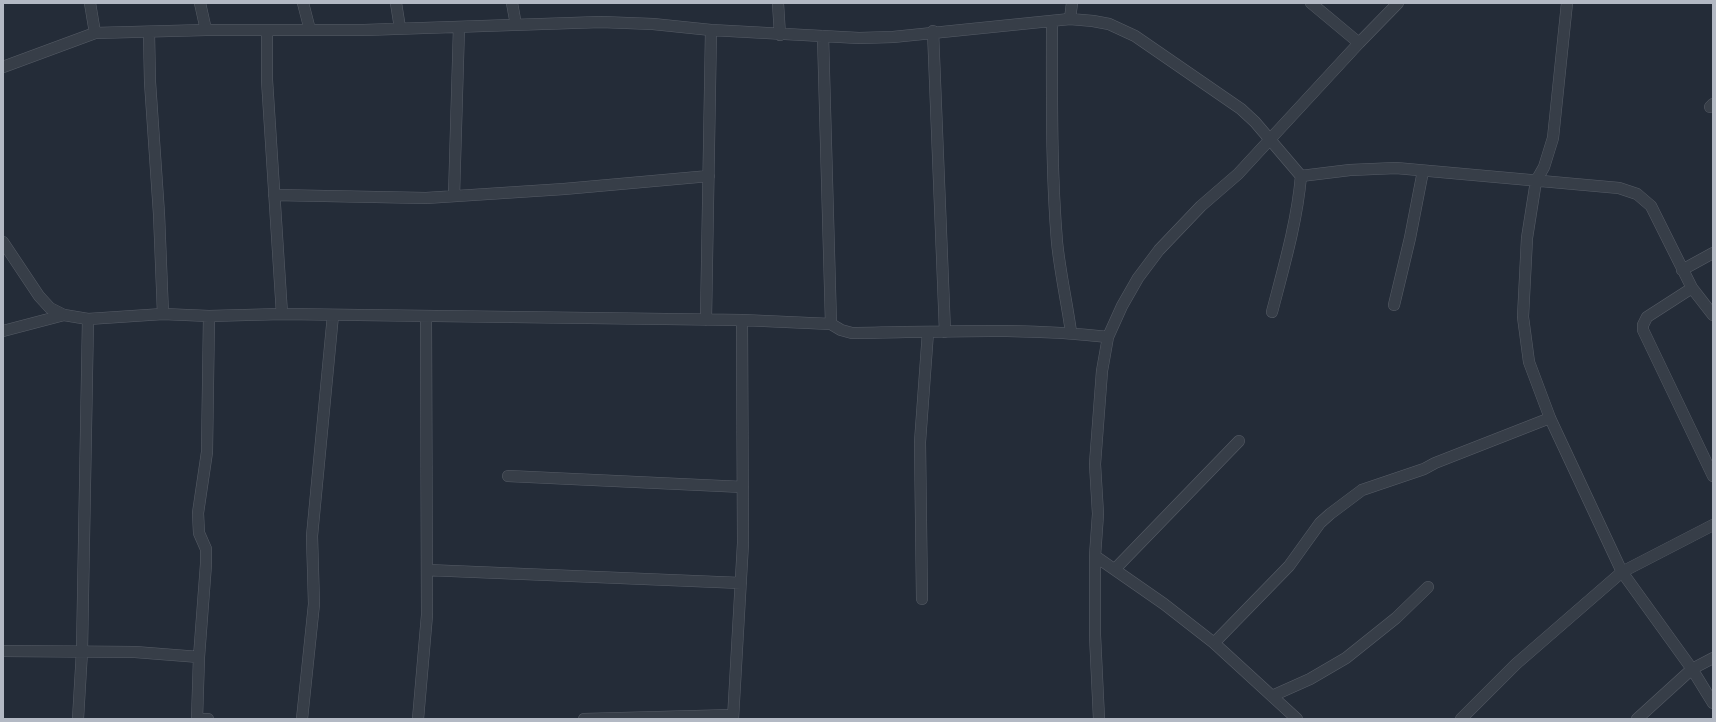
<!DOCTYPE html>
<html>
<head>
<meta charset="utf-8">
<style>
  body { margin:0 }
  #map { position:relative; width:1716px; height:722px; overflow:hidden; background:#242c38; font-family:"Space Grotesk",sans-serif }
  canvas { display:block }
  .frame { position:absolute; inset:0; border:4px solid #b3b9c4; pointer-events:none }
</style>
</head>
<body>
<div id="map">
<canvas width="1716" height="722"></canvas>
<div class="frame"></div>
</div>
<script>
const context = document.querySelector('canvas').getContext('2d');
context.lineJoin = 'round';
function trace(path, color, width, dash) {
  context.strokeStyle = color;
  context.lineWidth = width;
  context.lineCap = dash ? 'butt' : 'round';
  context.setLineDash(dash || []);
  context.stroke(path);
}
const minor = new Path2D(`
  M90,3L95,33
  M200,3L206,30
  M303,3L310,30
  M396,3L400,28
  M512,3L516,25
  M778,3L780,35
  M1311,3L1359,43
  M1567,3L1553,138L1544,167L1536,181L1527,238L1523,317L1529,362L1550,418L1622,572L1692,669L1713,703
  M1070,19L1072,3
  M1052,21C1052,95 1051,169 1057,242C1060,272 1067,303 1071,332
  M267,31V80L282,314
  M933,31L945,332
  M149,33L150,82L159,214L163,314
  M823,36L831,324
  M3,67L95,33L206,30H364L601,22L653,24L711,30L859,38L893,37L1070,19L1093,21L1109,24L1135,36L1241,109L1255,122L1301,176L1350,170L1396,168L1619,188L1637,194L1651,206L1692,288L1713,315
  M1710,107L1713,104
  M274,195L426,198L564,189L709,176
  M454,196L459,27
  M3,242L39,296L50,308L64,315L88,319L163,314L209,316L282,314L742,320L831,324L841,330L852,333C937,332 1023,327 1108,337
  M1682,270L1713,253
  M1692,288L1647,317L1643,325V330L1713,476
  M1394,305L1410,238L1423,171
  M1272,312C1284,266 1297,222 1301,176
  M706,320L711,30
  M3,331L64,315
  M508,476L743,487
  M1095,556L1164,604L1214,643L1297,719
  M1115,569L1239,441
  M427,570L741,583
  M922,599L920,442L928,332
  M1214,643L1289,566L1320,523L1330,514L1362,490L1424,469L1435,463L1550,418
  M3,651L135,652L199,657
  M1272,696L1310,679L1346,658L1396,618L1428,587
  M78,719L82,651L88,319
  M208,719H197L199,657L206,564V549L199,533L198,513L207,452L209,316
  M302,719L314,604L312,536L333,315
  M418,719L427,615L426,316
  M584,719L733,715
  M733,719L743,543L742,320
  M1099,719L1095,635V556L1098,514L1095,464L1102,371L1108,337L1122,306L1138,278L1159,250L1201,206L1238,174L1359,43L1398,3
  M1461,719L1516,664L1622,572L1713,525
  M1637,719L1692,669L1713,658`);
trace(minor, '#565c66', 12);
trace(minor, '#373e48', 11);
</script>
</body>
</html>
